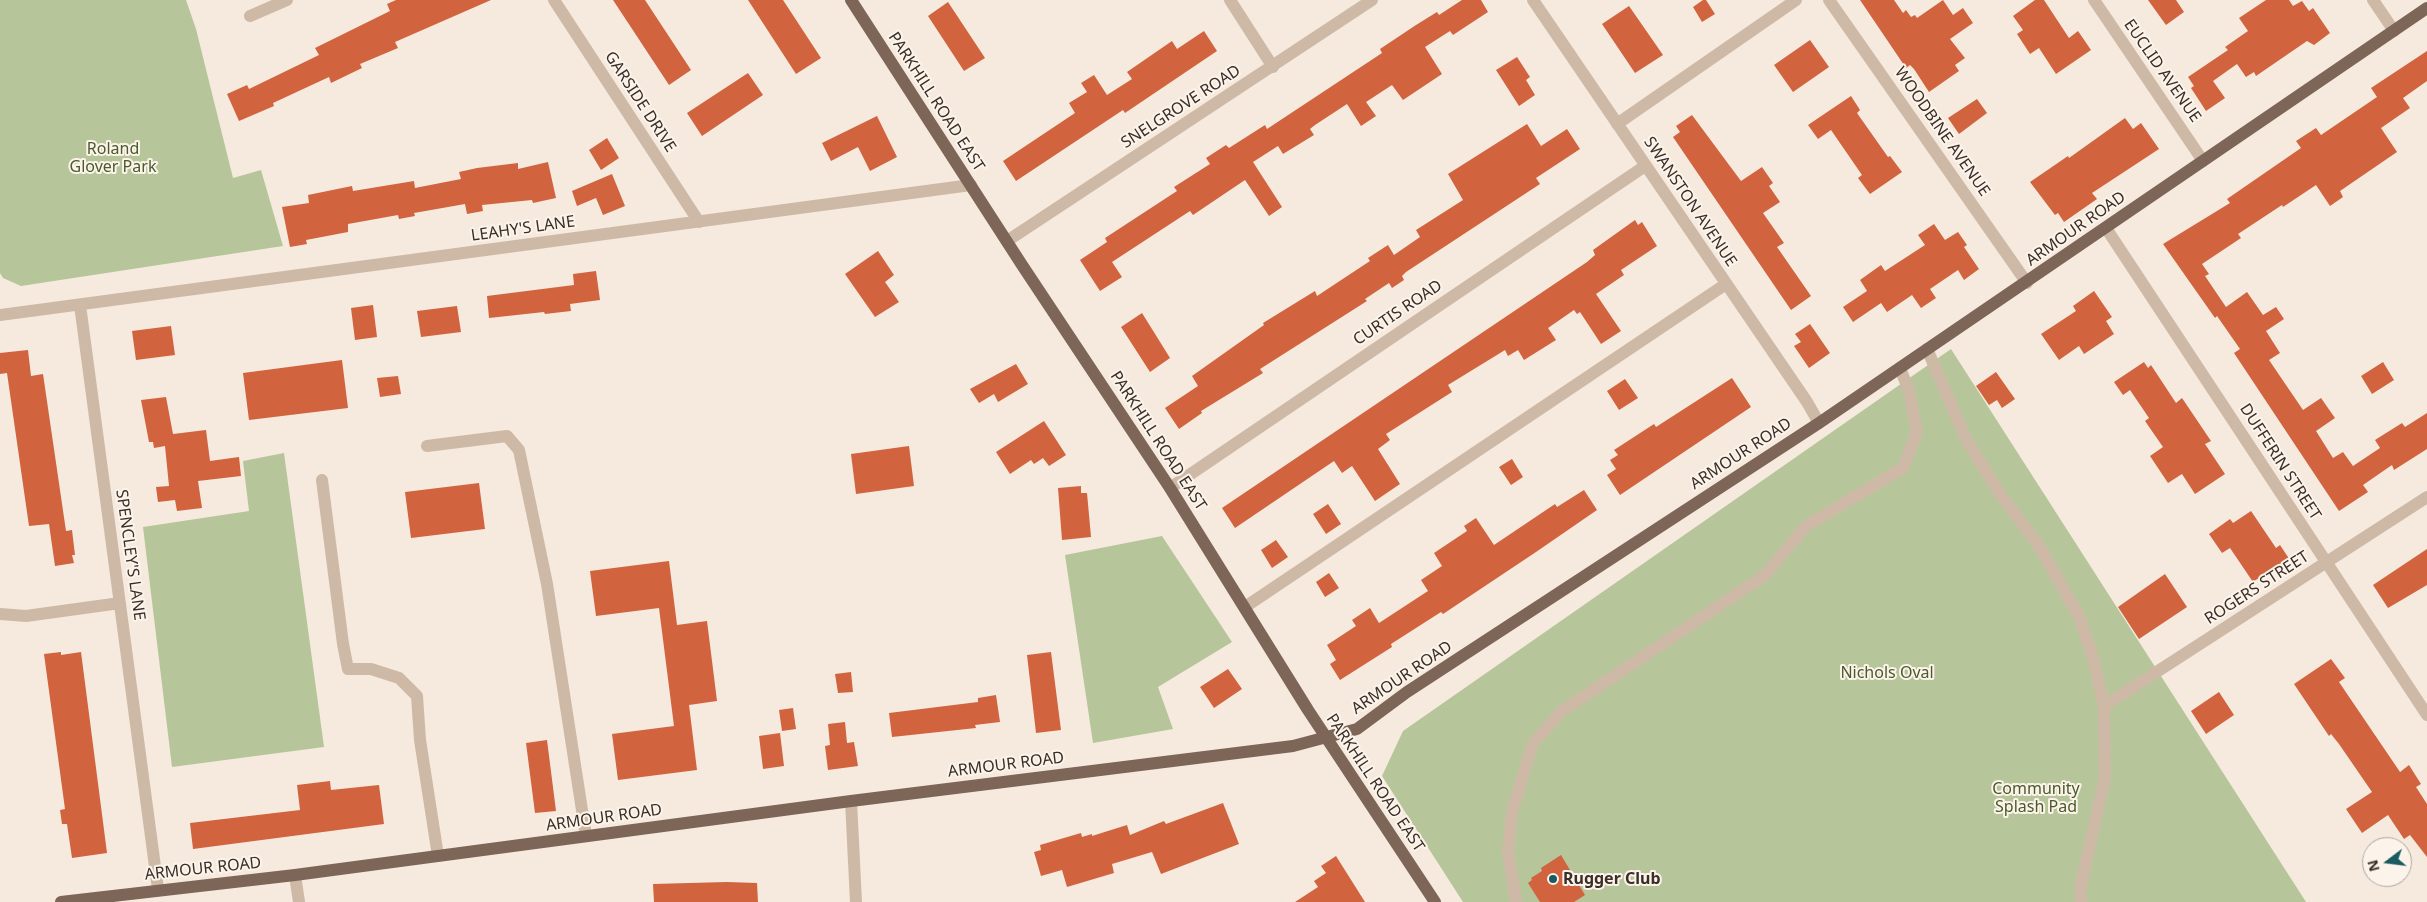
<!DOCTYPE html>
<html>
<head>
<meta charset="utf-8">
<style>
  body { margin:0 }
  #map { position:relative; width:2427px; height:902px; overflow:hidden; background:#f5eadd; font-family:"Noto Sans",sans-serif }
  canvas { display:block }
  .north { position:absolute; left:2362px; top:837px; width:50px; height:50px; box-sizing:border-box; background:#fcf4ea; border:1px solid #aea59c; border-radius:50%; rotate:255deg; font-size:14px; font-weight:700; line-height:20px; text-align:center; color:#3a2e28 }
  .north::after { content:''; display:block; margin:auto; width:18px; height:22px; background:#195b60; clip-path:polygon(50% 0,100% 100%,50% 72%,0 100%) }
</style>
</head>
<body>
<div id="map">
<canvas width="2427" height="902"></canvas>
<div class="north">N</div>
</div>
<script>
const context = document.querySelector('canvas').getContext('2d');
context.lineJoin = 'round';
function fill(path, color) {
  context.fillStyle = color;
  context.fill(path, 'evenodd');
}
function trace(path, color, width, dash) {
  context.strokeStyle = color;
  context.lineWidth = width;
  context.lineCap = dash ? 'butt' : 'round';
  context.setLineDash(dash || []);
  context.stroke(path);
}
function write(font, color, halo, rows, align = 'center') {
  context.font = font + ' "Noto Sans",sans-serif';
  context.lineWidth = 4;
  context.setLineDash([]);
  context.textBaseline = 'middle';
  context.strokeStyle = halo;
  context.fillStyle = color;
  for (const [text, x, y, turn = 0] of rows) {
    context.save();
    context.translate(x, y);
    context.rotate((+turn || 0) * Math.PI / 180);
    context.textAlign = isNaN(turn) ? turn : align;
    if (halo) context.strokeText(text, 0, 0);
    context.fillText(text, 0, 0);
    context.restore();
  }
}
const green = new Path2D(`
  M0,0H186L196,29L233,178L261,170L283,246L21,286L3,278L0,273Z
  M1951,349L2306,902H1463L1382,776L1403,731Z
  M284,453L324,747L172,767L143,527L249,511L243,461Z
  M1162,536L1232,642L1158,687L1173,729L1093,743L1065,555Z`);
const building = new Path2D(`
  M396,0H491L395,42L398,48L360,64L362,68L331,83L329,77L273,103L274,106L239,121L227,94L247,85L249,89L319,55L315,48L390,11L387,4Z
  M613,0H645L691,70L669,85Z
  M748,0H783L821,58L796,74Z
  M1462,0H1481L1488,12L1453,35L1450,31L1425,47L1442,74L1403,100L1392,85L1366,102L1376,116L1361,126L1347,104L1315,125L1310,129L1314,135L1283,154L1278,146L1253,162L1282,207L1269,216L1245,180L1193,215L1190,211L1112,262L1122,277L1100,291L1080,260L1107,242L1105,238L1177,191L1174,187L1210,164L1206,158L1226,145L1229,148L1265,125L1267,129L1382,53L1380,49L1416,25L1437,12L1439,15Z
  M1703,0H1706L1715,14L1702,22L1693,7Z
  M1860,0H1894L1903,13L1906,10L1911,17L1915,15L1917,18L1943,0L1953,15L1963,8L1973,23L1950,39L1965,58L1955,65L1959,71L1929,92L1914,69L1910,65L1906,68Z
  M2035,0H2044L2069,38L2078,31L2091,50L2056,74L2039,48L2030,54L2017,34L2023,30L2013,16Z
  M2148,0H2176L2184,12L2166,25Z
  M2266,0H2289L2293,6L2302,1L2309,11L2313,8L2330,33L2314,45L2307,41L2256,76L2254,72L2246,77L2237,64L2213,81L2225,98L2206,111L2191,88L2194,86L2188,77L2228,50L2225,47L2248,31L2239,18Z
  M948,2L985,58L964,71L928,16Z
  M1629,6L1663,55L1635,73L1602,24Z
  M1204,31L1217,51L1125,113L1123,110L1016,181L1003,161L1075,113L1069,103L1087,92L1081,83L1094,75L1107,95L1132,79L1127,72L1172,41L1177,49Z
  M1810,40L1829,67L1793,92L1774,65Z
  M2427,51V81L2403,98L2410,108L2381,128L2397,152L2340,191L2343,197L2330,206L2316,185L2283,207L2282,205L2238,234L2241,238L2202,264L2209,274L2205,276L2226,307L2247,292L2263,315L2276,307L2284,319L2266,331L2280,353L2269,360L2303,410L2321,398L2335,418L2316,431L2333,458L2343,452L2353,466L2380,448L2375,440L2402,423L2405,427L2427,413V449L2394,470L2392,465L2363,485L2368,492L2339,511L2234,353L2240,349L2217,316L2215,318L2163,244L2230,203L2227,199L2301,148L2296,141L2316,128L2321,135L2377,97L2371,88Z
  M1517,57L1530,77L1526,80L1535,95L1519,106L1496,70Z
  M748,73L763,95L702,136L687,113Z
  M1851,96L1860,110L1857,113L1888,157L1890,156L1902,172L1870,194L1858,178L1862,175L1831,130L1818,139L1808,125Z
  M1977,99L1987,113L1959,134L1948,118Z
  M1692,115L1741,181L1762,167L1773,183L1769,186L1780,202L1763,213L1784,243L1777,247L1811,296L1791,310L1673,137L1680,132L1676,126Z
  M877,116L897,157L870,171L858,147L831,161L822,143Z
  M2125,118L2133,129L2141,123L2159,149L2092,193L2097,199L2064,222L2058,213L2055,215L2030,182L2068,156L2069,158Z
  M1527,124L1541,146L1567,129L1580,149L1536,178L1540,184L1406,272L1402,276L1404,280L1392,288L1389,283L1365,299L1367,301L1260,369L1263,373L1201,411L1202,413L1179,429L1165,408L1198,386L1192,376L1264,325L1263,323L1315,291L1317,296L1370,261L1368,258L1388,245L1394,255L1420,237L1416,230L1463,200L1448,174Z
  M607,138L619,158L601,170L589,150Z
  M548,162L556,198L533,203L532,200L482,205L483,211L467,214L465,204L414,213L415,216L399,219L398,215L348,224V232L306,240L307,244L290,247L282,207L309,203L308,195L352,186L353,191L414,181L415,188L461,179L459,172L477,168L518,163V169Z
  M612,174L625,206L603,215L596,198L577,206L572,191Z
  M1635,220L1638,225L1642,222L1657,246L1621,270L1624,275L1596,294L1621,331L1601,344L1580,312L1577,314L1574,310L1548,328L1556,340L1524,360L1518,350L1508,356L1505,350L1448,385L1452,392L1386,434L1390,440L1378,449L1400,484L1375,501L1352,466L1342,473L1334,461L1235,528L1222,508L1587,262L1595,255L1593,250Z
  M1934,224L1945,240L1958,232L1967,245L1964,247L1979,269L1964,280L1958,270L1930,289L1936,298L1921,308L1912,295L1887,312L1881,303L1853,322L1843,307L1867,291L1860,280L1881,265L1885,271L1925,245L1918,235Z
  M878,251L894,275L885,282L899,302L875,317L845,274Z
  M596,271L600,300L570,304L571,311L545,314L544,312L489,318L487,296L574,285L573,274Z
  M2094,291L2112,317L2106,321L2114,334L2084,354L2079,346L2059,360L2041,334L2076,311L2073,306Z
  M373,305L377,337L355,340L351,308Z
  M457,306L461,332L421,337L417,311Z
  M1142,313L1170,358L1150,372L1121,327Z
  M1810,324L1830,353L1809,368L1794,346L1801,342L1795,334Z
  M171,326L175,355L136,360L132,331Z
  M28,350L31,376L43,374L66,531L72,530L75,555H72L74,563L55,566L49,524L29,526L7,373L0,374V353Z
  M342,360L348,408L249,420L243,373Z
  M2144,362L2148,368L2151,365L2176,403L2182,398L2211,441L2205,444L2225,474L2195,494L2182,474L2168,483L2150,456L2163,447L2145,421L2149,418L2130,390L2123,395L2114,382Z
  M2383,362L2394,380L2372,394L2361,376Z
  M1016,364L1028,384L998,402L994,394L979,403L970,389Z
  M1996,372L2015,399L2002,408L1997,400L1989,405L1976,386Z
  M398,376L401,394L380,397L377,378Z
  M1732,378L1751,407L1620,495L1607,475L1616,469L1610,460L1618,455L1614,450L1654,424L1656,427Z
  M1625,379L1638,398L1619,410L1607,391Z
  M166,397L173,434L206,430L210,461L239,457L241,476L198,481L202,508L177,511L175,500L158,502L156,487L169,486L165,446L154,448L153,442H149L141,400Z
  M1044,421L1066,455L1049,466L1043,458L1034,464L1031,460L1010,474L996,452Z
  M909,446L914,486L856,494L851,454Z
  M1512,459L1523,477L1511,485L1499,467Z
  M479,483L485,529L411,538L405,492Z
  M1081,486V493H1087L1091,537L1062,540L1058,488Z
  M1584,490L1597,510L1536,552L1443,614L1441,612L1391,644L1392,647L1340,680L1330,664L1336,660L1327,645L1356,626L1352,620L1370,608L1379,623L1428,591L1421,580L1442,566L1434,553L1467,531L1464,526L1476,518L1494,545L1555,504L1557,507Z
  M1328,504L1341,524L1326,534L1313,514Z
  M2251,511L2276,548L2280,545L2290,560L2264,577L2263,575L2253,582L2230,548L2222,553L2209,534L2230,519L2233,523Z
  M1276,540L1288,557L1272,568L1261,550Z
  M2427,549V585L2388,608L2373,585Z
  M669,561L677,625L707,621L717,701L689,705L697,770L618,780L612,734L674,726L659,608L596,616L590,571Z
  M1329,573L1339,588L1325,597L1316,582Z
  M2165,574L2187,607L2139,639L2118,607Z
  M61,652V655L81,652L107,853L72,858L67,824H62L60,810L65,809L44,654Z
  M1051,652L1061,730L1036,733L1027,655Z
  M2331,659L2345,678L2339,682L2400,772L2409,765L2421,784L2416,787L2427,804V857L2410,835L2404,839L2388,815L2362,833L2346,809L2372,792L2339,744L2331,734L2329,736L2294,684Z
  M1228,669L1242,689L1214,708L1200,687Z
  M851,672L853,692L838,693L835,674Z
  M2219,692L2234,715L2206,734L2191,711Z
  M996,695L1000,722L975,725L976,728L892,737L889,713L978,702V698Z
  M793,708L796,729L782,731L779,710Z
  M845,722L847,743L854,742L858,766L828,770L825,746L830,745L828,724Z
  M780,733L784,766L763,769L759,736Z
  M547,740L556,811L535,813L526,743Z
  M330,781L331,790L379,785L384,824L193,849L190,823L300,810L297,785Z
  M1223,803L1239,844L1161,874L1152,852L1112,864L1114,873L1067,887L1062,870L1041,876L1034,852L1041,850L1040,845L1081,833L1082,837L1092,834V836L1127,825L1130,835L1164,821L1166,824Z
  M1561,855L1585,895L1574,902H1540L1528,883L1532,880L1531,878L1542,871L1541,868Z
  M1336,856L1365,902H1295L1318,887L1314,881L1326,873L1321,866Z
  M727,882L757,883L758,902H654L653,884Z`);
const minor = new Path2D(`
  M554,0L699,222
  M1230,0L1273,67
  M1533,0L1807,402L1819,423
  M1829,0L2027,283
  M2094,0L2203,161
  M2373,0L2394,31
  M250,16L287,0
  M1617,124L1796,0
  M2106,228L2427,715
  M1007,241L1372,0
  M80,305L158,889
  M0,315L971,185
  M1927,349L1967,441L2000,494L2039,546L2080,618L2094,661L2104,706L2105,778L2080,889L2081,902
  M427,446L507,436L519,450L547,584L586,836
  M322,480L343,644L348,669H371L399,678L417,696L420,740L438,856
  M1170,488L1645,166
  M1245,607L1726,284
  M0,614L26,616L120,603
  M2104,706L2427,497
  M851,801L856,902
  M295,875L299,902
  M1516,902L1508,852L1512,812L1533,743L1562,711L1765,575L1806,526L1903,468L1917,432L1909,391L1900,368`);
const major = new Path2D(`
  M851,0L1022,265L1170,488L1308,710L1435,902
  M61,902L295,875L851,801L1293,746L1357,729L1407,692L1819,423L2427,8`);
const markers = [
  [1553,879,5,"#195b60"]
];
const streetNames = [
  ["EUCLID AVENUE",2162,71,55],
  ["GARSIDE DRIVE",640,102,57],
  ["PARKHILL ROAD EAST",936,102,57],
  ["SNELGROVE ROAD",1181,107,-33],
  ["WOODBINE AVENUE",1942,132,55],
  ["SWANSTON AVENUE",1690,202,56],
  ["LEAHY'S LANE",523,229,-8],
  ["ARMOUR ROAD",2076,229,-35],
  ["CURTIS ROAD",1398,313,-34],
  ["PARKHILL ROAD EAST",1158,441,57],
  ["ARMOUR ROAD",1741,454,-33],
  ["DUFFERIN STREET",2280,462,57],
  ["SPENCLEY'S LANE",130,555,82],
  ["ROGERS STREET",2257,588,-33],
  ["ARMOUR ROAD",1402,678,-34],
  ["ARMOUR ROAD",1006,765,-7],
  ["PARKHILL ROAD EAST",1375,783,56],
  ["ARMOUR ROAD",604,818,-8],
  ["ARMOUR ROAD",203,869,-6]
];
const parkNames = [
  ["Roland",113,149],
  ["Glover Park",113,167],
  ["Nichols Oval",1887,673],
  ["Community",2036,789],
  ["Splash Pad",2036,807]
];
const poiNames = [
  ["Rugger Club",1563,879]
];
fill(green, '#b7c59b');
fill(building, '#d1633f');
trace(minor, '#ceb9a7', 12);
trace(major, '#7d6558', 12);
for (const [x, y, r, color] of markers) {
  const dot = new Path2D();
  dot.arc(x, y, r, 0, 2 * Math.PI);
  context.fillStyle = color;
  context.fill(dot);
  trace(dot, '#fcf4ea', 2);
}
write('16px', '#3a2e28', '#fcf4ea', streetNames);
write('16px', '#495b2a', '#fcf4ea', parkNames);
write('bold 16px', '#3a2e28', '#fcf4ea', poiNames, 'left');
</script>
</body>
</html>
